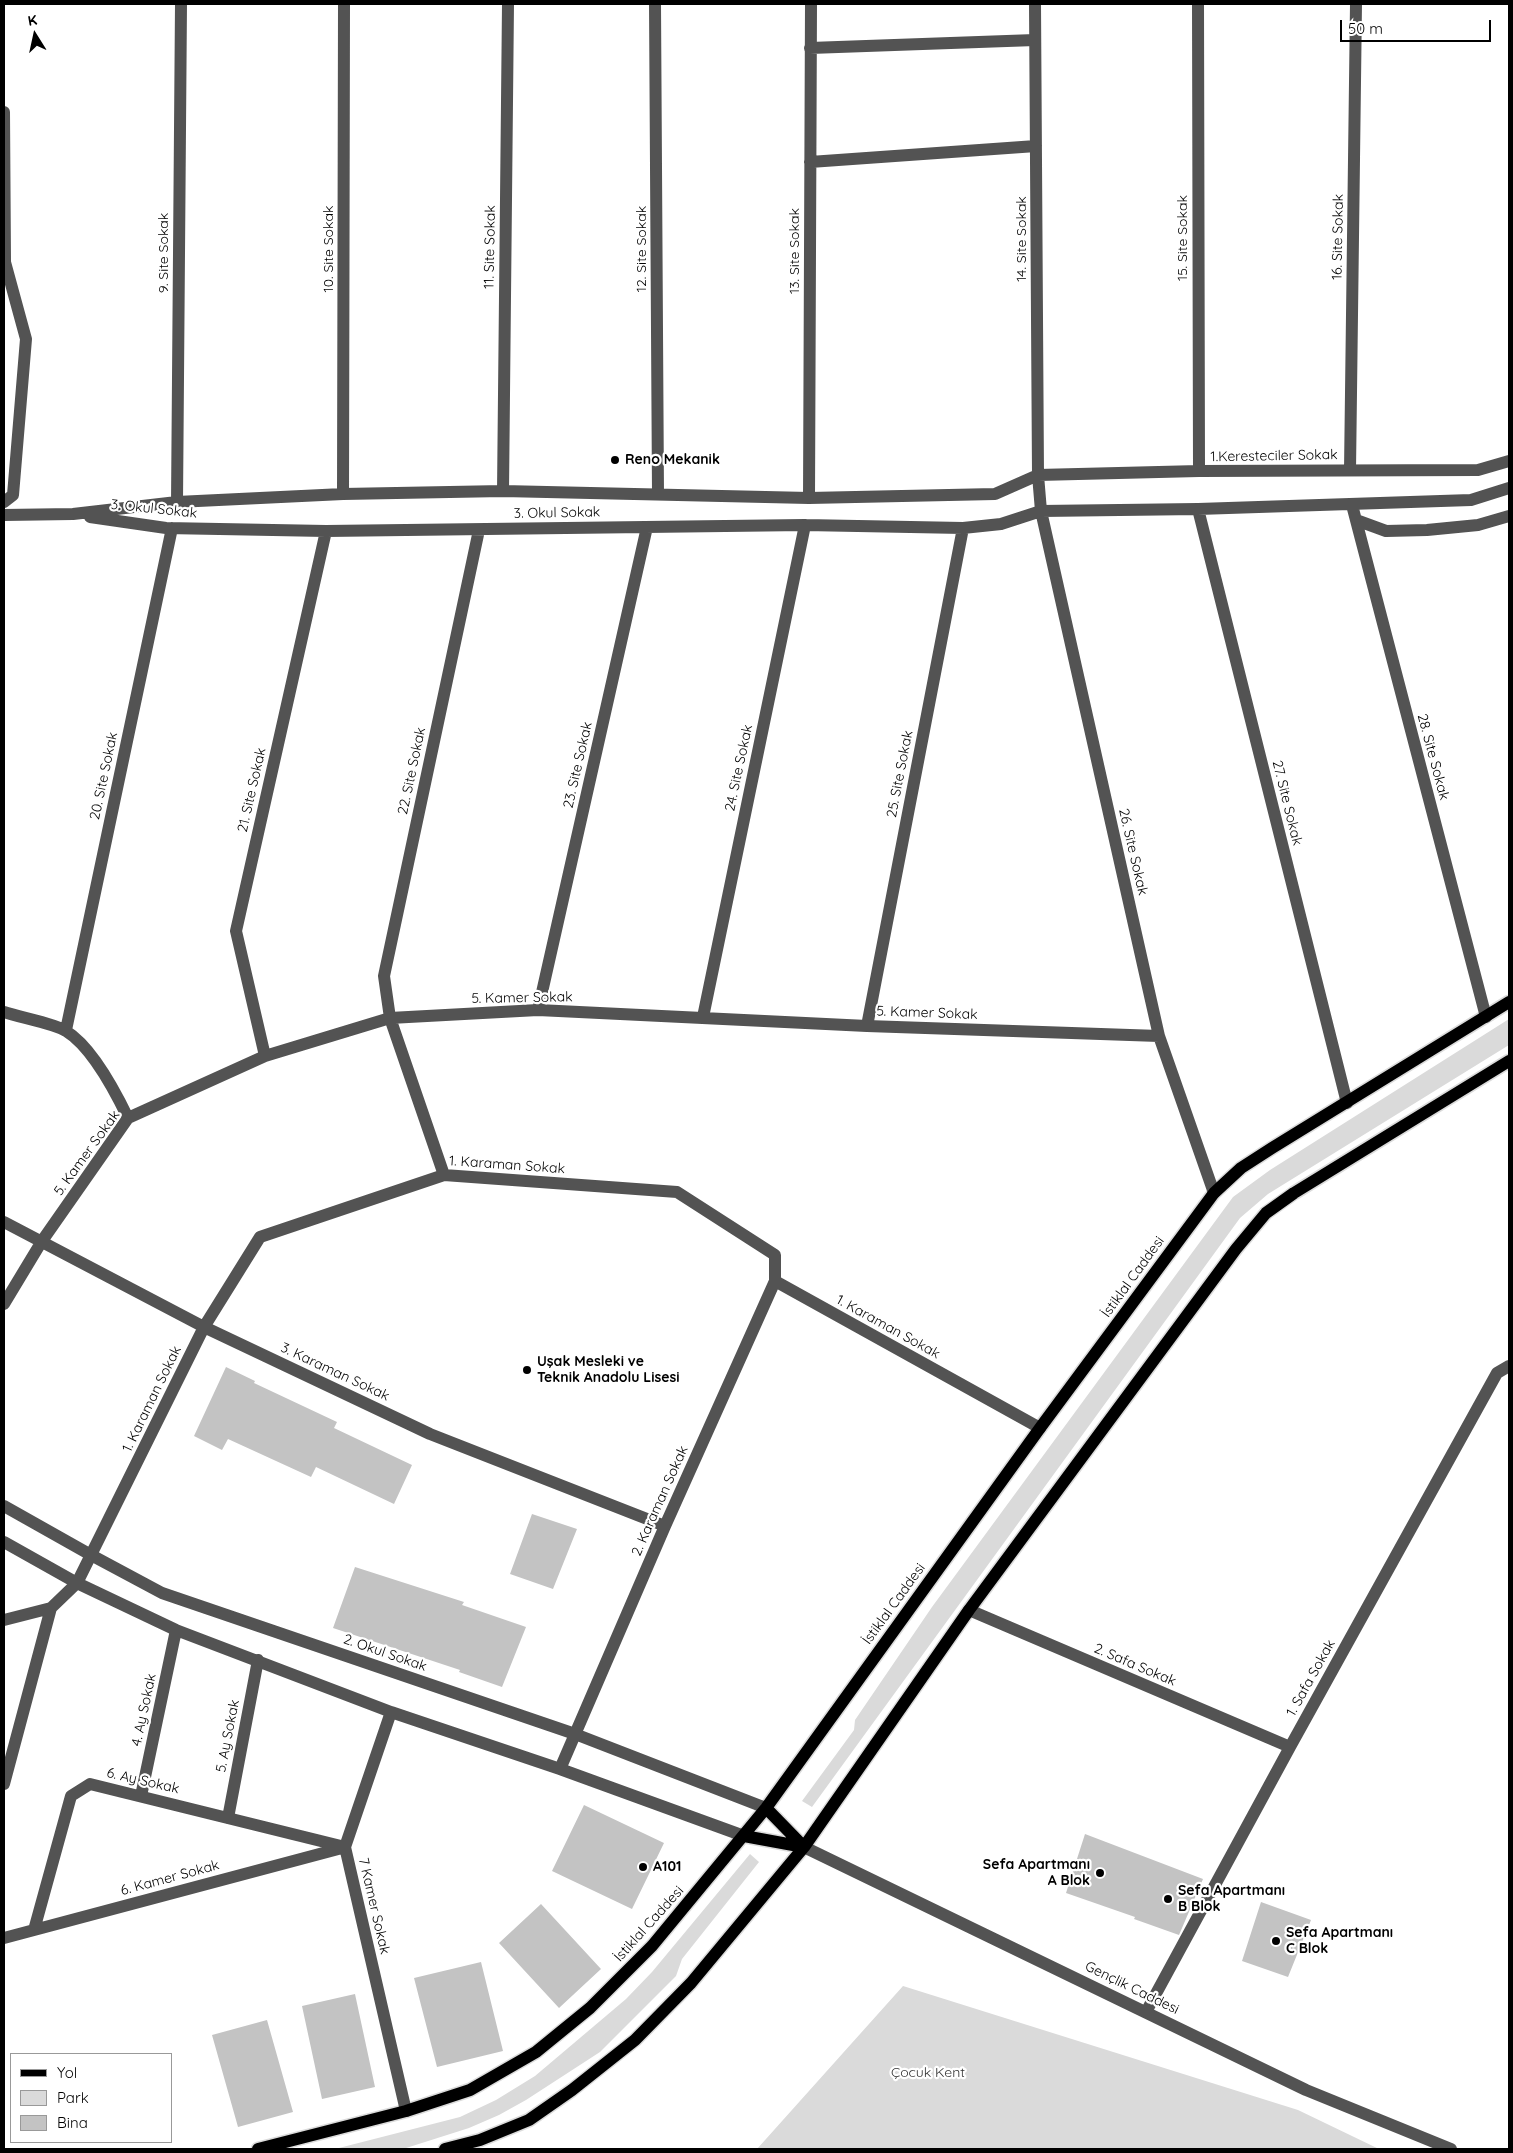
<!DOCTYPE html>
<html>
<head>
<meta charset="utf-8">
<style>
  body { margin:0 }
  #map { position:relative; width:1513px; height:2153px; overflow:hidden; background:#fff; font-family:Quicksand,sans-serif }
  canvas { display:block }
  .frame { position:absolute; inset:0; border:5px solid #000; pointer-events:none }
  .legend { position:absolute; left:10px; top:2053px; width:162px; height:90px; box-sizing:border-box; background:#fff; border:1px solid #999; margin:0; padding:6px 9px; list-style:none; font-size:15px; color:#000 }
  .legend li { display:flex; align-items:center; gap:10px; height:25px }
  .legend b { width:25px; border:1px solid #999 }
  .north { position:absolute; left:10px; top:10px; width:50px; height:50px; -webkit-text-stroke:4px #fff; paint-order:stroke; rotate:350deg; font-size:14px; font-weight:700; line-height:20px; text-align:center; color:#000 }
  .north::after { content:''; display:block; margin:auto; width:18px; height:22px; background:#000; clip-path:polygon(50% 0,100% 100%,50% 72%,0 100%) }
  .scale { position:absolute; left:1340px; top:20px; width:151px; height:22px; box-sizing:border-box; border:2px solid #000; border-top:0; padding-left:6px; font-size:15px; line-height:18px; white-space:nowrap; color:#000; -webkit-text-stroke:4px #fff; paint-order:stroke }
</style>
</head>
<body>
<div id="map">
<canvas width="1513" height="2153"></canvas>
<div class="frame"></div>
<ul class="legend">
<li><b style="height:6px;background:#000"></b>Yol</li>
<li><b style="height:14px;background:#dadada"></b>Park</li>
<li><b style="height:14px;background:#c3c3c3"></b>Bina</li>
</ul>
<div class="north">K</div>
<div class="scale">50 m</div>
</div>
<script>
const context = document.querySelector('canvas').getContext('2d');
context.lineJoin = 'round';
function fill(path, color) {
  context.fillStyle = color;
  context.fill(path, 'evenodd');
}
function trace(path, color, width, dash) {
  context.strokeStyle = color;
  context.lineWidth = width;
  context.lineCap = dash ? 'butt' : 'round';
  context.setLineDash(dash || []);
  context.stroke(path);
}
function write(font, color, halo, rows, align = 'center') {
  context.font = font + ' Quicksand,sans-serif';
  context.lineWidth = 4.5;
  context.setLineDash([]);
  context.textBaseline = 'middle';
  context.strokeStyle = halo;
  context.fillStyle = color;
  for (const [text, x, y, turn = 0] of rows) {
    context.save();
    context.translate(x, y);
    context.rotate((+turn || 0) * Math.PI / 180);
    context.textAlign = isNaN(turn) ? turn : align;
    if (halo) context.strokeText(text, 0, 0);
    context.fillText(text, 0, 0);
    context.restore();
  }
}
const green = new Path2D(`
  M1509,1019V1045L1268,1194L1240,1218L812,1807L802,1801L854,1730L855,1720L932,1607L1233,1197L1270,1170Z
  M750,1854L759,1862L682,1959L676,1976L600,2052L526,2100L499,2115L469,2128L403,2149H335L460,2117L496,2100L535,2076L626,1999L652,1972Z
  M903,1986L1298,2110L1379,2149H757Z`);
const building = new Path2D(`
  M226,1367L255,1381L254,1383L337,1422L334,1428L412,1465L394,1504L316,1467L311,1477L228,1439L222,1450L194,1436Z
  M532,1514L577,1529L553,1589L510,1574Z
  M355,1567L464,1602L462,1605L526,1627L502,1687L459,1672L460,1670L333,1628Z
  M584,1805L664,1843L632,1909L552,1871Z
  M1085,1834L1203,1879L1179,1935L1134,1919L1135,1917L1066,1893Z
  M1261,1902L1311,1920L1288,1977L1242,1961Z
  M541,1904L601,1969L559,2008L499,1943Z
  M481,1962L503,2051L437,2067L414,1978Z
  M355,1994L375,2087L322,2099L302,2006Z
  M267,2020L293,2112L238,2127L212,2035Z`);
const minor = new Path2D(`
  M655,4L658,494
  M1035,4L1038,475L1041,511L1159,1036L1214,1193
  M1198,4L1199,471
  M810,48L1035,40
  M4,112L5,262L26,339L13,495L4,502
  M810,162L1036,146
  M1350,470L1356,4
  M503,491L508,4
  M343,494L344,4
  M809,498L811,4
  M177,502L181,4
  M1352,505L1486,1017
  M1198,509L1347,1103
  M4,515L73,514L177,502L343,494L503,491L809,498L995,494L1038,475L1199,471L1478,470L1509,461
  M90,517L166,528L326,531L805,525L963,528L1001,524L1041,511L1198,509L1471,500L1509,488
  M1356,520L1386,531L1427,530L1478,525L1509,516
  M538,1010L647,527
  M4,1012C18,1017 56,1024 66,1031C92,1047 115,1091 128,1118
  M703,1017L805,525
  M867,1026L963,528
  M66,1030L172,528
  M265,1056L236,931L326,531
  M444,1175L390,1018L384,976L479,530
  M4,1222L204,1327L430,1434L665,1526
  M4,1304L42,1241L128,1118L265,1056L390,1018L538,1010L867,1026L1159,1036
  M4,1506L91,1555L162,1593L575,1734L766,1808
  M4,1542L77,1583L176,1630L391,1712L560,1769L744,1836
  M969,1610L1290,1747
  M4,1620L51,1608L77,1583L204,1327L260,1237L444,1175L677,1192L775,1255V1281L1040,1428
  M391,1712L345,1847L406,2111
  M560,1769L665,1526L775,1281
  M4,1784L51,1608
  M141,1796L176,1630
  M228,1818L258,1660
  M804,1847L1306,2090L1451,2149
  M34,1930L71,1796L90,1784L345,1847
  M4,1938L342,1848
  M1146,2012L1290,1747L1497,1373L1509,1366`);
const major = new Path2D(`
  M766,1808L804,1847
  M744,1836L804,1847
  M258,2149L406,2111L470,2090L536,2052L590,2008L652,1946L766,1808L1040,1428L1214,1193L1241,1168L1272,1148L1509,1002
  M445,2149L480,2140L529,2120L572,2090L635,2040L691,1983L804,1847L969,1610L1236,1249L1266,1213L1294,1193L1509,1061`);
const markers = [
  [615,460,5,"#000"],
  [527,1370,5,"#000"],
  [643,1867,5,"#000"],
  [1100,1873,5,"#000"],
  [1168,1899,5,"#000"],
  [1276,1941,5,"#000"]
];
const streetNames = [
  ["16. Site Sokak",1338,237,-89],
  ["15. Site Sokak",1183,238,-90],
  ["14. Site Sokak",1022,239,-90],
  ["11. Site Sokak",490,247,-89],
  ["10. Site Sokak",329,249,-90],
  ["12. Site Sokak",642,249,-90],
  ["13. Site Sokak",795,251,-90],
  ["9. Site Sokak",164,253,-90],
  ["1.Keresteciler Sokak",1274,456,-1],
  ["3. Okul Sokak",154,509,6],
  ["3. Okul Sokak",557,513,-1],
  ["28. Site Sokak",1433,757,75],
  ["23. Site Sokak",578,765,-77],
  ["24. Site Sokak",739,768,-78],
  ["22. Site Sokak",412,771,-78],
  ["25. Site Sokak",900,774,-79],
  ["20. Site Sokak",104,776,-78],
  ["21. Site Sokak",252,790,-77],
  ["27. Site Sokak",1287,803,76],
  ["26. Site Sokak",1133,852,77],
  ["5. Kamer Sokak",522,998,-1],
  ["5. Kamer Sokak",927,1013,2],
  ["5. Kamer Sokak",87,1153,-54],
  ["1. Karaman Sokak",507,1165,4],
  ["İstiklal Caddesi",1133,1277,-54],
  ["1. Karaman Sokak",888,1327,29],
  ["3. Karaman Sokak",335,1372,25],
  ["1. Karaman Sokak",152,1399,-64],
  ["2. Karaman Sokak",660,1501,-66],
  ["İstiklal Caddesi",894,1604,-54],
  ["2. Okul Sokak",385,1653,19],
  ["2. Safa Sokak",1135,1665,23],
  ["1. Safa Sokak",1311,1678,-61],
  ["4. Ay Sokak",144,1710,-78],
  ["5. Ay Sokak",228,1736,-79],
  ["6. Ay Sokak",143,1781,13],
  ["6. Kamer Sokak",170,1878,-15],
  ["7 Kamer Sokak",374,1906,77],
  ["İstiklal Caddesi",649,1924,-48],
  ["Gençlik Caddesi",1132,1988,26]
];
const poiNames = [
  ["Reno Mekanik",625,460],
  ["Uşak Mesleki ve",537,1362],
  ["Teknik Anadolu Lisesi",537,1378],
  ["Sefa Apartmanı",1090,1865,"right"],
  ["A Blok",1090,1881,"right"],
  ["A101",653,1867],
  ["Sefa Apartmanı",1178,1891],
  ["B Blok",1178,1907],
  ["Sefa Apartmanı",1286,1933],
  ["C Blok",1286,1949]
];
const parkNames = [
  ["Çocuk Kent",928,2073]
];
fill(green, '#dadada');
fill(building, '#c3c3c3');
trace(major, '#dbdbdb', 15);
trace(minor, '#535353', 12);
trace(major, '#000', 12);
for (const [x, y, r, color] of markers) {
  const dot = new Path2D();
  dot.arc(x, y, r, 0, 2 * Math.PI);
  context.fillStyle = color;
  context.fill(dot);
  trace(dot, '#fff', 2);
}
write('14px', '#000', '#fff', streetNames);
write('bold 14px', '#000', '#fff', poiNames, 'left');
write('14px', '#313131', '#fff', parkNames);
</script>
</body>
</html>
